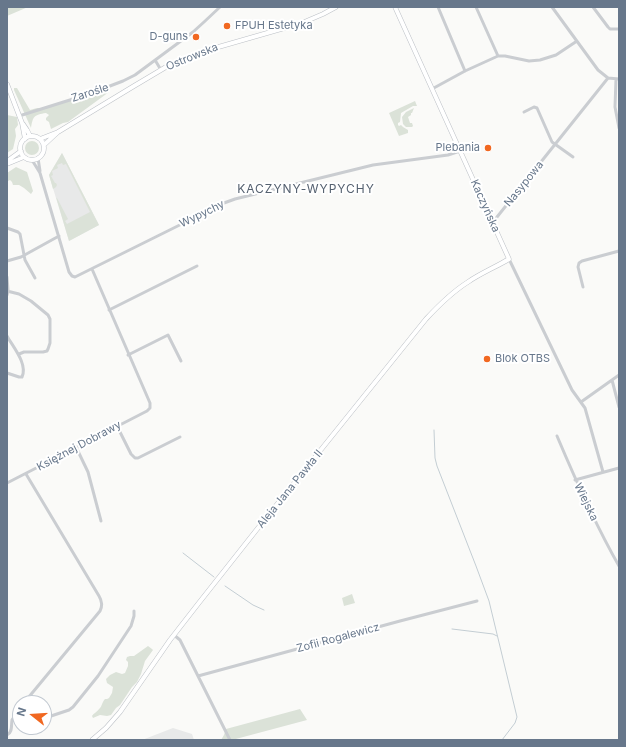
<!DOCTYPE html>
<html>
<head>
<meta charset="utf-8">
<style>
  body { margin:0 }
  #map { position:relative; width:626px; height:747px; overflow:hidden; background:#fafaf8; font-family:Inter,sans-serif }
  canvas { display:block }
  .frame { position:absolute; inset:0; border:8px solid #67778b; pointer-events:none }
  .north { position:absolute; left:12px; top:695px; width:40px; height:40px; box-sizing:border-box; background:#fff; border:1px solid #c2c9d1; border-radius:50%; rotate:287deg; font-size:11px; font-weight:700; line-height:16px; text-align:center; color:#67778b }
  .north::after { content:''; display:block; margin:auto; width:14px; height:18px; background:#f16821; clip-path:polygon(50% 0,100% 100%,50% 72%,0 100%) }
</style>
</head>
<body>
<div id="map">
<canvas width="626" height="747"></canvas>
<div class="frame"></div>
<div class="north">N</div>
</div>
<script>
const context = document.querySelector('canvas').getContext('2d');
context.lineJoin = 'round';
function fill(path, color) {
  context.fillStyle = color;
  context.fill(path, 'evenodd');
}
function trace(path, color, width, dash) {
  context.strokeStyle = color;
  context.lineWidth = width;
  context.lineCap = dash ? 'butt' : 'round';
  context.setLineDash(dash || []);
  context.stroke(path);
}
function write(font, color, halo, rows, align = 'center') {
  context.font = font + ' Inter,sans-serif';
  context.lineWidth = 4;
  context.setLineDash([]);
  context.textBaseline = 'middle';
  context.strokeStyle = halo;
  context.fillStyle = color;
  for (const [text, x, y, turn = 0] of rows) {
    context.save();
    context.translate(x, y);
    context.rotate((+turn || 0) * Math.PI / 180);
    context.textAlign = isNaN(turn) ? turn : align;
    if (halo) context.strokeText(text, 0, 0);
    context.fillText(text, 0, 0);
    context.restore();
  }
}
const built = new Path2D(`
  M62,153L99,225L69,241L49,175Z
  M173,728L192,734L194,740H142Z`);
const green = new Path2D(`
  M7,7H28L7,16Z
  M14,88H17L30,110L37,108H46L107,89L109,92L68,122L63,123L51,129L49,122L46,120V118L49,115L46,113C34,115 33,116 31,128L14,90Z
  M415,101L417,106H413L401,113L400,122L398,123V125L399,126L401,125L403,127L408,130V133L399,136L389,113Z
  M414,108L412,113H411V115L408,117L410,123H412L413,126L412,127H406L403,124L402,117L406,112Z
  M7,115L17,117L18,125L15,129L16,136L13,149L7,153Z
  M25 148a7 7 0 1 1 14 0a7 7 0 1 1-14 0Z
  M62,153L99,225L69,241L56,197V198H57L68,219L65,221L67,224L90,212L66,164L63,165L62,163L57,165L58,168L52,171L53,175L51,176L55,183H56L57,185L56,187L53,189L49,175Z
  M16,167L27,172L33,191L31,194L24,188L19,185H13L12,182L10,180L8,181L7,184V173Z
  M352,594L355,603L344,606L342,598Z
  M148,646L152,649L153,650L145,661L141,674L137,682L132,687L120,705L116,708L111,715L107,716L100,715L93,718L92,716C94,713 97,712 100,708C102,706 102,702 105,699C106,699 108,699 109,698L112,693L113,687L107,683L106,679L110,675L116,672L122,674L125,673L128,666V662L126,660L127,657L130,656H134Z
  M300,709L307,720L232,740H221L224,735L226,729Z`);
const stream = new Path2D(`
  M434,430L435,458L437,466L476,566L489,601L517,717L515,723L502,740
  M183,553L214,577
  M225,586L253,605L264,610
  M452,629L493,634L497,636`);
const street = new Path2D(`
  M438,7L465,71
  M476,7L498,56
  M552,7L598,70L608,78L619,79
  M593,7L608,27L610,29H619
  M155,60L161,70
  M616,79L615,107L619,128
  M432,89L465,71L498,56H505L529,61L540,60L556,55L577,41
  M524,112L534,107L537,108L552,142L573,157
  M19,116L89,94L123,81L135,75L193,32L204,22L220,7
  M38,158L40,171
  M32,160L40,173L69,272L72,276L75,277L224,203L235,199L373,165L448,155L460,151
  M493,224L497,217L608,78
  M7,228L18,232L20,234L25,260L35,278
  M509,259L572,390L585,408L603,472
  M7,261L21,257L59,236
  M7,277L8,290L7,295
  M583,287L578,267L579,263L582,261L619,251
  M7,291L19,294L31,301L48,315L50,319V343L48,349L47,351L43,352H24L19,354
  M109,310L197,266
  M7,336C13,347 28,364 22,377H19L7,373
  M128,355L168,335L181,361
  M612,380L619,407
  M581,402L619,375
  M117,426L131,454L135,458H138L180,437
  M557,436C576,481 595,524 619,566
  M76,447L88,472L101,521
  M26,474L99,596C102,601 103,605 100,611L28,698
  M575,480L619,468
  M7,483L147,411L150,408V403L92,269
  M174,635L180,640L230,740
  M198,676L400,621L477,601
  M25,703L28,698L35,703
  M44,710L51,716L69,710L73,707L98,676L131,626L134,616V611
  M7,735C13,732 11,725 12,720L20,709`);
const secondary = new Path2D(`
  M7,84L22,123L25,139
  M23,124L27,130L30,136
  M20 148a12 12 0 1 1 24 0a12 12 0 1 1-24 0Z
  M40,139L58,132
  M44,145L58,132L134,86L171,64L201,52L302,23L323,14L336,7
  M7,163L10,159L21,151
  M7,164L24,157
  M92,740L106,728L120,712L170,640L198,604L258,528L426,319C439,305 452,292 468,282C481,273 496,267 509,259L395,7`);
const markers = [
  [227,26,4,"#f16821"],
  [196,37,4,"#f16821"],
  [488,148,4,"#f16821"],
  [487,359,4,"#f16821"]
];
const poiNames = [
  ["FPUH Estetyka",235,26],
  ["D-guns",188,37,"right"],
  ["Plebania",480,148,"right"],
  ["Blok OTBS",495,359]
];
const streetNames = [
  ["Ostrowska",192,57,-22],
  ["Zarośle",90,93,-18],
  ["Nasypowa",524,184,-51],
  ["Kaczyńska",485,206,66],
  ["Wypychy",202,214,-26],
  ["Księżnej Dobrawy",79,446,-28],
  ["Aleja Jana Pawła II",290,489,-51],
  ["Wiejska",586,502,64],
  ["Zofii Rogalewicz",338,638,-15]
];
const neighbourhoodNames = [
  ["KACZYNY-WYPYCHY",306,189]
];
fill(built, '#e8e9e9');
fill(green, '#dbe2d8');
trace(stream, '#c3cdd3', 1);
trace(secondary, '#bcc0c6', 5);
trace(street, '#cacdd1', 3);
trace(secondary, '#fff', 4);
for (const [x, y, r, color] of markers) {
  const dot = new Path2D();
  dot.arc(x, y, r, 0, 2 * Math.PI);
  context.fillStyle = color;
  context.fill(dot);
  trace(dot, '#fff', 1.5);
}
write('11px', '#67778b', '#fff', poiNames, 'left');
write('11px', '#67778b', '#fff', streetNames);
context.letterSpacing = '1px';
write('12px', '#556170', '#fff', neighbourhoodNames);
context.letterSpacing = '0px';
</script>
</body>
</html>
